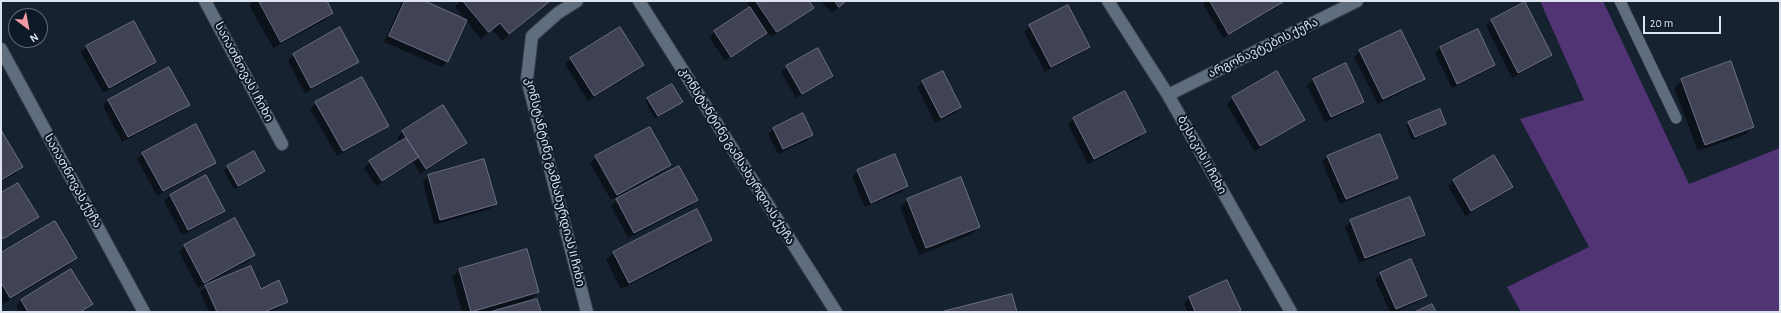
<!DOCTYPE html>
<html>
<head>
<meta charset="utf-8">
<style>
  body { margin:0 }
  #map { position:relative; width:1781px; height:313px; overflow:hidden; background:#172231; font-family:"Alegreya Sans",sans-serif }
  canvas { display:block }
  .frame { position:absolute; inset:0; border:2px solid #dde4ef; pointer-events:none }
  .north { position:absolute; left:8px; top:8px; width:40px; height:40px; box-sizing:border-box; background:#0e1927; border:1px solid #616a77; border-radius:50%; rotate:148deg; font-size:11px; font-weight:700; line-height:16px; text-align:center; color:#dde4ef }
  .north::after { content:''; display:block; margin:auto; width:14px; height:18px; background:#f49aa3; clip-path:polygon(50% 0,100% 100%,50% 72%,0 100%) }
  .scale { position:absolute; left:1643px; top:16px; width:78px; height:18px; box-sizing:border-box; border:2px solid #dde4ef; border-top:0; padding-left:5px; font-size:12px; line-height:14px; white-space:nowrap; color:#dde4ef; -webkit-text-stroke:3px #0e1927; paint-order:stroke }
</style>
</head>
<body>
<div id="map">
<canvas width="1781" height="313"></canvas>
<div class="frame"></div>
<div class="north">N</div>
<div class="scale">20 m</div>
</div>
<script>
const context = document.querySelector('canvas').getContext('2d');
context.lineJoin = 'round';
function fill(path, color) {
  context.fillStyle = color;
  context.fill(path, 'evenodd');
}
function trace(path, color, width, dash) {
  context.strokeStyle = color;
  context.lineWidth = width;
  context.lineCap = dash ? 'butt' : 'round';
  context.setLineDash(dash || []);
  context.stroke(path);
}
function write(font, color, halo, rows, align = 'center') {
  context.font = font + ' "Alegreya Sans","Noto Sans Georgian",sans-serif';
  context.lineWidth = 4;
  context.setLineDash([]);
  context.textBaseline = 'middle';
  context.strokeStyle = halo;
  context.fillStyle = color;
  for (const [text, x, y, turn = 0] of rows) {
    context.save();
    context.translate(x, y);
    context.rotate((+turn || 0) * Math.PI / 180);
    context.textAlign = isNaN(turn) ? turn : align;
    if (halo) context.strokeText(text, 0, 0);
    context.fillText(text, 0, 0);
    context.restore();
  }
}
const green = new Path2D(`
  M1540,1H1603L1689,184L1780,148V312H1521L1507,287L1589,247L1520,119L1584,100Z`);
const shadow = new Path2D(`
  M253,1H326L332,13L325,20L273,48L249,5Z
  M402,1H423L466,20L447,62L442,67L384,42Z
  M460,1H549L502,41L492,29L481,39L455,7Z
  M746,1H808L812,8L807,13L771,37L767,32L760,39L725,61L709,37L715,32L751,8Z
  M821,1H846L832,13Z
  M1206,1H1281L1282,2L1276,8L1223,38L1203,4Z
  M1491,20L1551,55L1545,60L1512,78L1486,26Z
  M1030,26L1088,47L1083,52L1045,72L1024,32Z
  M340,29L358,62L352,67L305,93L288,61L293,55Z
  M87,47L155,62L149,68L103,93L81,52Z
  M1441,47L1494,65L1488,70L1452,88L1435,53Z
  M1360,51L1424,78L1418,84L1378,104L1354,57Z
  M571,58L642,65L637,71L588,101L565,64Z
  M1345,65L1362,101L1357,107L1325,122L1307,86L1313,80Z
  M787,67L832,76L826,81L796,98L781,72Z
  M1277,72L1304,120L1298,125L1254,151L1227,104L1232,98Z
  M1682,80L1753,126L1746,134L1698,151L1674,88Z
  M923,82L960,107L955,113L935,123L917,87Z
  M648,98L681,102L655,119L645,101Z
  M108,101L189,104L183,110L122,142L103,106Z
  M316,103L388,126L382,131L337,156L310,109Z
  M443,107L466,143L460,149L420,174L413,162L376,186L364,168L370,162L400,143L397,138L402,132Z
  M1073,119L1145,132L1140,138L1088,164L1068,124Z
  M1409,123L1445,124L1442,127L1412,140L1406,126Z
  M774,129L812,135L806,141L778,154L768,134Z
  M1,132L22,167L15,174L1,182Z
  M254,152L264,171L234,189L224,170Z
  M143,154L215,162L209,168L157,196L137,159Z
  M1328,156L1396,178L1391,183L1340,204L1322,162Z
  M1494,156L1511,186L1506,192L1465,216L1448,186L1453,180Z
  M596,157L670,165L664,171L611,200L590,163Z
  M483,160L496,203L490,209L434,225L423,182L428,176Z
  M679,167L696,200L691,206L628,238L611,206L617,200Z
  M858,171L907,186L902,192L865,207L852,177Z
  M205,177L224,210L218,216L182,235L164,201L170,196Z
  M1,194L38,217L32,223L1,241Z
  M908,200L979,227L972,234L919,255L900,207Z
  M235,219L254,255L249,261L198,288L179,252L185,246Z
  M1351,221L1424,234L1418,240L1359,263L1345,227Z
  M711,240L704,247L621,289L606,260L613,253Z
  M526,250L538,292L531,299L486,312H462L452,277L459,270Z
  M1,254L76,257L69,265L3,304L1,301Z
  M1381,273L1426,295L1420,301L1395,312H1390L1375,279Z
  M1226,281L1240,310L1238,312H1187L1184,304L1189,298Z
  M206,286L260,290L287,301L281,307L270,312H209L200,292Z
  M21,300L92,304L82,312H19L16,306Z`);
const building = new Path2D(`
  M259,1H327L333,13L281,42Z
  M405,1H425L467,20L448,62L389,36Z
  M463,1H550L509,34L500,23L489,32Z
  M756,1H809L814,8L777,32Z
  M835,1H846L839,7Z
  M1210,1H1282L1283,2L1229,34Z
  M1525,2L1552,55L1518,73L1491,20Z
  M1068,5L1090,47L1051,67L1029,25Z
  M750,7L767,33L731,57L714,31Z
  M134,21L156,62L109,88L86,46Z
  M340,27L359,62L311,88L293,54Z
  M620,27L644,65L594,96L570,58Z
  M1478,29L1495,65L1457,84L1440,47Z
  M1401,30L1425,79L1383,99L1359,50Z
  M818,48L833,76L802,94L786,66Z
  M1731,61L1754,127L1705,145L1681,79Z
  M1346,63L1364,102L1331,117L1313,79Z
  M169,67L190,105L128,137L108,100Z
  M943,71L961,107L941,118L922,81Z
  M1277,71L1305,120L1260,146L1232,97Z
  M362,77L389,126L343,151L315,102Z
  M672,84L683,102L658,116L647,98Z
  M1125,91L1146,132L1094,159L1073,118Z
  M443,105L467,143L426,169L402,131Z
  M1440,109L1446,124L1415,137L1408,122Z
  M803,113L813,135L783,149L773,128Z
  M196,124L216,163L163,191L142,153Z
  M650,127L671,165L617,195L595,156Z
  M1,130L23,167L1,180Z
  M1380,134L1398,178L1346,199L1327,156Z
  M406,138L419,157L382,181L369,161Z
  M254,151L265,171L238,186L227,166Z
  M895,154L908,186L871,203L857,170Z
  M1494,155L1513,187L1471,211L1453,180Z
  M484,159L497,204L440,220L428,175Z
  M679,166L698,200L634,233L616,199Z
  M206,175L225,211L188,230L170,195Z
  M961,177L980,227L926,248L907,199Z
  M18,183L39,217L3,239L1,235V193Z
  M1410,197L1425,235L1365,258L1350,220Z
  M697,209L712,240L629,283L613,252Z
  M235,218L255,255L204,283L184,245Z
  M55,221L77,258L10,298L1,282V253Z
  M527,249L539,292L471,312L459,269Z
  M1411,259L1427,296L1396,309L1380,273Z
  M251,266L261,289L279,280L288,302L264,312H217L205,285Z
  M71,269L93,304L80,312H28L21,300Z
  M1227,280L1241,310L1237,312H1195L1189,297Z
  M1012,294L1017,312H941Z
  M537,299L541,312H490Z
  M1432,304L1436,312H1415Z`);
const lane = new Path2D(`
  M1620,1L1676,118`);
const street = new Path2D(`
  M205,1L282,144
  M577,1L558,13L532,36L527,79L587,312
  M639,1L836,312
  M1108,1L1168,95L1291,312
  M1,49L144,312
  M1168,95L1357,1`);
const streetNames = [
  ["არგონავტების ქუჩა",1263,48,-26],
  ["საიათნოვას I ჩიხი",244,72,62],
  ["ბესიკის II ჩიხი",1202,155,61],
  ["კონსტანტინე გამსახურდიას ქუჩა",737,156,58],
  ["საიათნოვას ქუჩა",73,181,61],
  ["კონსტანტინე გამსახურდიას II ჩიხი",555,182,76]
];
fill(green, '#513474');
fill(shadow, '#0007');
fill(building, '#404356');
trace(building, '#6d7085', 1);
trace(lane, '#373f4c', 12);
trace(street, '#373f4c', 14);
trace(lane, '#5f6d7f', 11);
trace(street, '#5f6d7f', 12);
write('12px', '#dde4ef', '#0e1927', streetNames);
</script>
</body>
</html>
